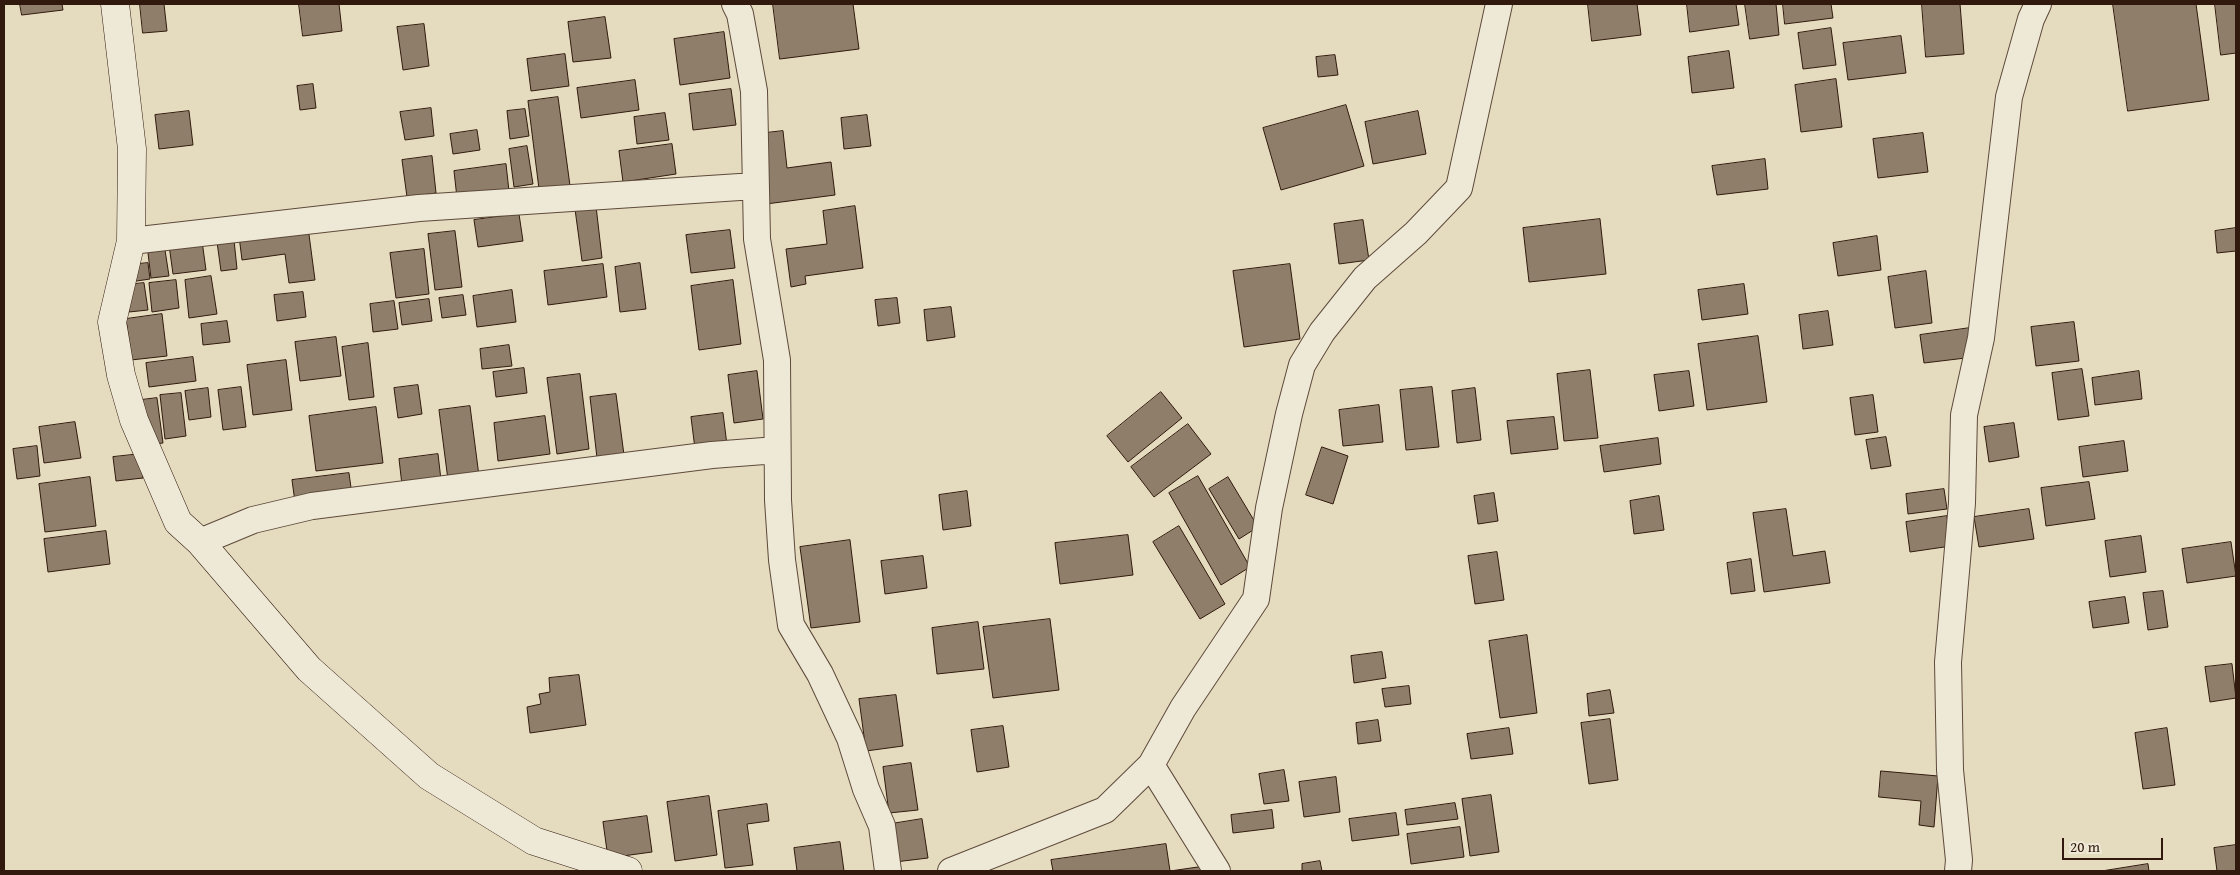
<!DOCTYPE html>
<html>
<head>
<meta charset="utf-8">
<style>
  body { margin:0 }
  #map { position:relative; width:2240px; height:875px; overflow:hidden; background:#e5dcc0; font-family:"Gentium Book Plus",serif }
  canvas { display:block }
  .frame { position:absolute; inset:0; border:5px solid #311a0d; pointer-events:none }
  .scale { position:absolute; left:2062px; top:838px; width:101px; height:22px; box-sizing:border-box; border:2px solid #311a0d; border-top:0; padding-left:6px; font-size:15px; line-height:18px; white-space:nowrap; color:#311a0d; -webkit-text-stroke:4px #eee8d6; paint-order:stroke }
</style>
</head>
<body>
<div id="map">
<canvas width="2240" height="875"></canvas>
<div class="frame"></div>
<div class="scale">20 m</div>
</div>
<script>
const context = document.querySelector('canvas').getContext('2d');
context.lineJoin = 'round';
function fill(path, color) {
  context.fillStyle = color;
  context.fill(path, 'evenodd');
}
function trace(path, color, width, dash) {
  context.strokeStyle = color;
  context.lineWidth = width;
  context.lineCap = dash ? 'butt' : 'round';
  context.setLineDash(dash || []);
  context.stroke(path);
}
const building = new Path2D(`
  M20,4H62L63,10L22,15Z
  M140,4H164L167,31L143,33Z
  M299,4H339L342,31L303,36Z
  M773,4H853L859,49L780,59Z
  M1588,4H1637L1641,35L1592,41Z
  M1687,4H1736L1739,25L1690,32Z
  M1745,4H1776L1779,35L1750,39Z
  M1783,4H1831L1833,18L1785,24Z
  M1922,4H1960L1964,54L1926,57Z
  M2113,4H2196L2209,100L2128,111Z
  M2215,4H2236V53L2221,55Z
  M605,17L611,58L573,62L568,22Z
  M424,24L429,66L403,70L397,27Z
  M1831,28L1836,65L1803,69L1798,33Z
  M724,32L730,78L680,85L674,39Z
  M1901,36L1906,73L1848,80L1843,43Z
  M1729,51L1734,88L1692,93L1688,57Z
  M565,54L569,86L531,91L527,59Z
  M1335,55L1338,75L1318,77L1316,57Z
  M1836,79L1842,127L1801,132L1795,85Z
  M635,80L639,110L581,118L577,88Z
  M313,84L316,108L300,110L297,86Z
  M731,89L736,125L693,130L689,94Z
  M558,97L571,193L540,197L528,101Z
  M1346,105L1364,166L1281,190L1263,128Z
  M431,108L434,136L405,140L400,112Z
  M525,109L529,136L510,139L507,111Z
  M189,111L193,145L159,149L155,115Z
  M1418,111L1426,154L1373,164L1365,122Z
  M665,113L669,140L637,144L634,117Z
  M867,115L871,146L844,149L841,118Z
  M477,130L480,150L453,154L450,134Z
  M783,131L787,168L831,162L835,195L766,204L757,134Z
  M1923,133L1928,172L1878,178L1873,139Z
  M672,144L676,174L623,182L619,151Z
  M527,146L533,184L514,187L509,149Z
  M432,156L436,193L407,197L402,160Z
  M1765,159L1768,189L1717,195L1712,166Z
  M506,164L509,191L457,198L454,171Z
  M596,206L602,258L582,261L575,209Z
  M855,206L863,268L805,276L806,284L791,287L786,249L827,244L823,211Z
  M519,214L523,241L478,247L474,220Z
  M1600,219L1606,274L1529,282L1523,228Z
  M1363,220L1369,260L1339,264L1334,224Z
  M308,227L315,280L289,283L285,254L242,260L239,236Z
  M2236,228V251L2217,253L2215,231Z
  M730,230L735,268L691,273L686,235Z
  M455,231L462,287L435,290L428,234Z
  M1877,236L1881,270L1838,276L1833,243Z
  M234,240L237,269L221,271L217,242Z
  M202,241L206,270L173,274L169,245Z
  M424,249L429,294L396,298L390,253Z
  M165,250L169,276L151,278L148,253Z
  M148,263L150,279L130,282L128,265Z
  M640,263L646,309L620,312L615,267Z
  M603,264L607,297L548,305L544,271Z
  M1290,264L1300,339L1244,347L1233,271Z
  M1926,271L1932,323L1895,328L1888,277Z
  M211,276L217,314L189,318L185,280Z
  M176,280L179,308L152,312L149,283Z
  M733,280L741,344L699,350L691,286Z
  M144,283L148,310L129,312L125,285Z
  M1744,284L1748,314L1702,320L1698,290Z
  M512,290L516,322L477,327L473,296Z
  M303,292L306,317L277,321L274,295Z
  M463,295L466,315L442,318L439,298Z
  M897,298L900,323L878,326L875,300Z
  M429,299L432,321L402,325L399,303Z
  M394,301L398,329L373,332L370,304Z
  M951,307L955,337L927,341L924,310Z
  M1828,311L1833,345L1803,349L1799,315Z
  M162,314L167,356L131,360L126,319Z
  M227,321L230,342L203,345L201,324Z
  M2074,322L2079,361L2036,366L2031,327Z
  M1970,328L1974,357L1924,363L1920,335Z
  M1758,336L1767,402L1707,410L1698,344Z
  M336,337L341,376L300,381L295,342Z
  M368,343L374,397L349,400L342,347Z
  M509,345L512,366L482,369L480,349Z
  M193,357L196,381L149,387L146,363Z
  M286,360L292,410L253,415L247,365Z
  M524,368L527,393L496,397L493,372Z
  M2082,369L2089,416L2058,420L2052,373Z
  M1590,370L1598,438L1564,441L1557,374Z
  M757,371L763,419L734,423L728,375Z
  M1689,371L1694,406L1659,411L1654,375Z
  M2139,371L2142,399L2095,405L2092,378Z
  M580,374L589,449L557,454L547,378Z
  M418,385L422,414L398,418L394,388Z
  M241,387L246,427L223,430L218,390Z
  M1432,387L1439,447L1406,450L1400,390Z
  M208,388L211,417L189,420L185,391Z
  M1475,388L1481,440L1457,443L1452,391Z
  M1161,392L1182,418L1128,462L1107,436Z
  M181,393L186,436L165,439L160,395Z
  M616,394L624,455L597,458L590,397Z
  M1873,395L1878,432L1855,435L1850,398Z
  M157,398L163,443L146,445L141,400Z
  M1379,405L1383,442L1343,446L1339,410Z
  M470,406L479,476L448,480L439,410Z
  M376,407L383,463L316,471L309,416Z
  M723,413L727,445L695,449L691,417Z
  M545,416L550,454L498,461L494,423Z
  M1554,417L1558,449L1511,454L1507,421Z
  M75,422L81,458L44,463L39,427Z
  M2014,423L2019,457L1989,462L1984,427Z
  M1188,424L1211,454L1154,497L1131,467Z
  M1886,437L1891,466L1871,469L1866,440Z
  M1658,438L1661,464L1604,472L1600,446Z
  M2124,441L2128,471L2083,477L2079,447Z
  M37,446L40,476L17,479L13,449Z
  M1322,447L1348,456L1333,504L1306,495Z
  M141,454L143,478L116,481L113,457Z
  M438,454L441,480L402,485L399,459Z
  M349,473L352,495L295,502L292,480Z
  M1198,476L1250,567L1221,585L1169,493Z
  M90,477L96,526L45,532L39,484Z
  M1228,477L1258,527L1239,539L1209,489Z
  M2089,482L2095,519L2046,526L2041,488Z
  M1944,489L1947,509L1908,514L1906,494Z
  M967,491L971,526L943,530L939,495Z
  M1494,493L1498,521L1478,524L1474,496Z
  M1659,496L1664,530L1634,534L1630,501Z
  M1786,509L1793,556L1825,551L1830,583L1764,592L1753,513Z
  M2029,509L2034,539L1979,547L1974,517Z
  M1947,516L1951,546L1910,552L1906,522Z
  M1179,526L1225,604L1200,619L1153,542Z
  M106,531L110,564L48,572L44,539Z
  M1128,535L1133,575L1060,584L1055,543Z
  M2141,536L2146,572L2110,577L2105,541Z
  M850,540L860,622L811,628L800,547Z
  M2231,542L2236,576L2187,583L2182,549Z
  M1497,552L1504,600L1475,604L1468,556Z
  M923,556L927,588L885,594L881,561Z
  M1751,559L1755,591L1731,594L1727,563Z
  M2163,591L2168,627L2148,630L2143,593Z
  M2125,597L2129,623L2093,628L2089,602Z
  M1050,619L1059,690L993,698L983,627Z
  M978,622L984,669L937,674L932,628Z
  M1527,635L1537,713L1500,718L1489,641Z
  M1382,652L1386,678L1354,683L1351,656Z
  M2232,664L2236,698L2210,702L2205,667Z
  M579,675L586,725L530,733L527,707L541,704L539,694L550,692L549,678Z
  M1409,686L1411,704L1385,707L1382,689Z
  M1610,690L1614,713L1589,716L1587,694Z
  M896,695L903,746L866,751L859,699Z
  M1610,719L1618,780L1589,784L1581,723Z
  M1378,720L1381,741L1358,744L1356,723Z
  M1003,726L1009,767L977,772L971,730Z
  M1509,728L1513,754L1471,759L1467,734Z
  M2167,728L2175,785L2143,789L2135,733Z
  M911,763L918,810L889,813L883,767Z
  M1284,770L1289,801L1264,804L1259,774Z
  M1881,771L1938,776L1934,827L1919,825L1921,801L1879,797Z
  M1336,777L1340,812L1304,817L1299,782Z
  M1491,795L1499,852L1470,856L1462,799Z
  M709,796L717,855L675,861L667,802Z
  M1455,803L1458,819L1407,825L1405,810Z
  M767,804L769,821L747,824L753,865L725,868L718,811Z
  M1272,810L1274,828L1233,833L1231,815Z
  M1396,813L1399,835L1352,841L1349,819Z
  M647,816L652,852L608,858L603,822Z
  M922,819L928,858L895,862L891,824Z
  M1460,827L1464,857L1411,864L1407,834Z
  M840,842L844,871H797L794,848Z
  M1166,844L1170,871L1205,866V871H1053L1051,860Z
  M2236,845V871H2217L2214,848Z
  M1320,861L1322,871H1302V864Z
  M2148,864L2149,871H2102Z`);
const street = new Path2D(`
  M735,4L740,14L754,91L757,239L777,360L778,500L782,560L791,625L820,674L850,738L866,789L882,826L888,871
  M131,241L419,208L755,186
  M200,542L253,520L312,506L712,455L777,450
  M1151,765L1217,871
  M951,871L1105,810L1151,765L1183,708L1256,599L1269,508L1289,414L1302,365L1322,332L1365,278L1416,233L1459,188L1499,4
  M1958,871L1959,860L1950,770L1948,662L1962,503L1964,415L1981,338L2009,97L2031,19L2038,4`);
const secondary = new Path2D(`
  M115,4L132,149L131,241L112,322L121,375L134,420L178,522L200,542L309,669L429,776L534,841L628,871`);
fill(building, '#8f7f6a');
trace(building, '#311a0d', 1);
trace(street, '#5e4a3a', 28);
trace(secondary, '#311a0d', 29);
trace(street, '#eee8d6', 26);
trace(secondary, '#eee8d6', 28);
</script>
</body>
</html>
